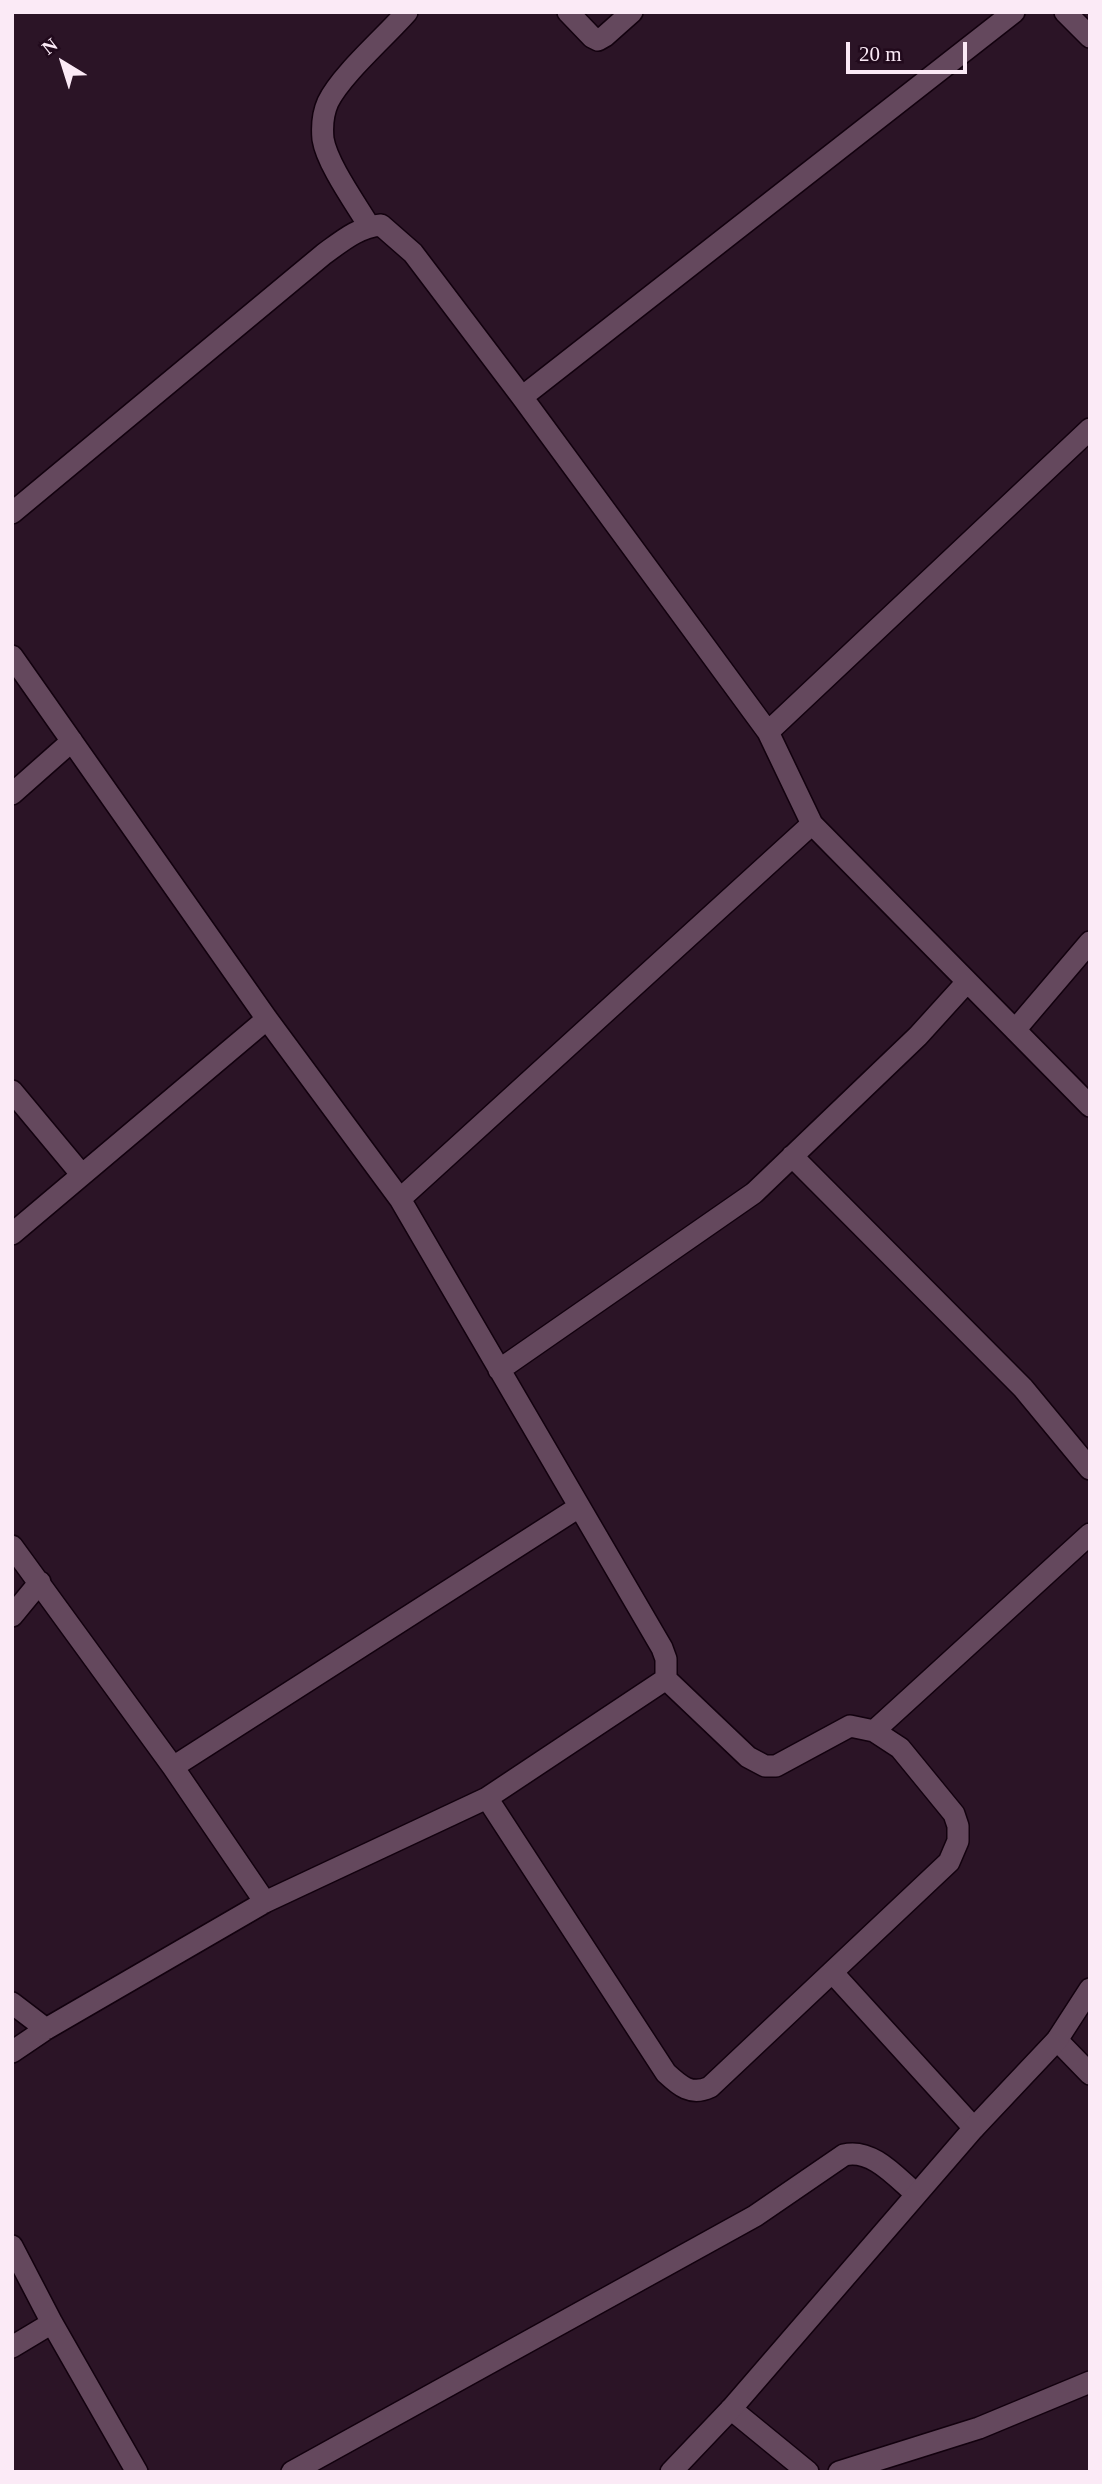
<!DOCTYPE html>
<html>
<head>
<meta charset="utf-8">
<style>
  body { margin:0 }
  #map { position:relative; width:1102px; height:2484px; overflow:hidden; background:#2b1426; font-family:Georgia,serif }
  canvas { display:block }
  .frame { position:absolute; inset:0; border:14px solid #fbeaf6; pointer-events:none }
  .north { position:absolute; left:28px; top:28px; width:70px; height:70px; -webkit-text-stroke:5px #210a1c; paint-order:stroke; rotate:322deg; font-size:19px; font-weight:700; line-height:28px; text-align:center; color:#fbeaf6 }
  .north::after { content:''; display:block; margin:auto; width:24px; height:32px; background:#fbeaf6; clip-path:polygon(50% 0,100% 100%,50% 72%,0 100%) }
  .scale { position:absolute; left:846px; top:42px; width:121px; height:32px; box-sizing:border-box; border:4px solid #fbeaf6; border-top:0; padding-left:9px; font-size:21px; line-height:24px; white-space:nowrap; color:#fbeaf6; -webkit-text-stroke:5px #210a1c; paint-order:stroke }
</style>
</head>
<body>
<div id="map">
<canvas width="1102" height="2484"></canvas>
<div class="frame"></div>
<div class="north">N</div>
<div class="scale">20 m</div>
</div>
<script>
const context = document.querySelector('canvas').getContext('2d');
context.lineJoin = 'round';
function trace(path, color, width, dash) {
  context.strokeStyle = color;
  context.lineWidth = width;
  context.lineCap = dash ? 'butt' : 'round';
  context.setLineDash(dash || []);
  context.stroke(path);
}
const minor = new Path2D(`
  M568,12L592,37L598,40L605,36L632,12
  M1065,12L1090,37
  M369,226C356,204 327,164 323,139C322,128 323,113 328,102C341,75 386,36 407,12
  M522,397L1014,12
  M12,513L324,254C342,241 358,227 381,225L413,253L522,397L768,732L812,824L1090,1106
  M12,656L267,1019L400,1199L662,1648L666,1659V1679L487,1798L265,1902L46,2029L12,2052
  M768,732L1090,429
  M12,794L72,741
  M1015,1030L1090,942
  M12,1091L82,1175
  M792,1156L1023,1388L1090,1469
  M400,1199L812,824
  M12,1234L267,1019
  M499,1370L754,1193L918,1036L967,982
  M12,1546L173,1767L265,1902
  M12,1616L40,1582
  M874,1731L1090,1534
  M173,1767L579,1507
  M487,1798L666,2073C680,2086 691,2096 710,2087L949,1862L958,1841V1826L954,1814L900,1748L874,1731L850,1726L776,1766H765L748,1757L666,1679
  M832,1972L974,2128
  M12,2003L46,2029
  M1057,2040L1090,2074
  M12,2246L52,2323L137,2472
  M12,2347L52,2323
  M731,2409L808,2472
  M292,2472L755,2216L844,2155C872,2148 896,2177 916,2194
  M839,2472L979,2428L1090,2382`);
const tertiary = new Path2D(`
  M671,2472L731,2409L974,2128L1057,2040L1090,1989`);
trace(minor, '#12010e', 24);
trace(tertiary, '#12010e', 24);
trace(minor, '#64485d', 21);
trace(tertiary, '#64485d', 21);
</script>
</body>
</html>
